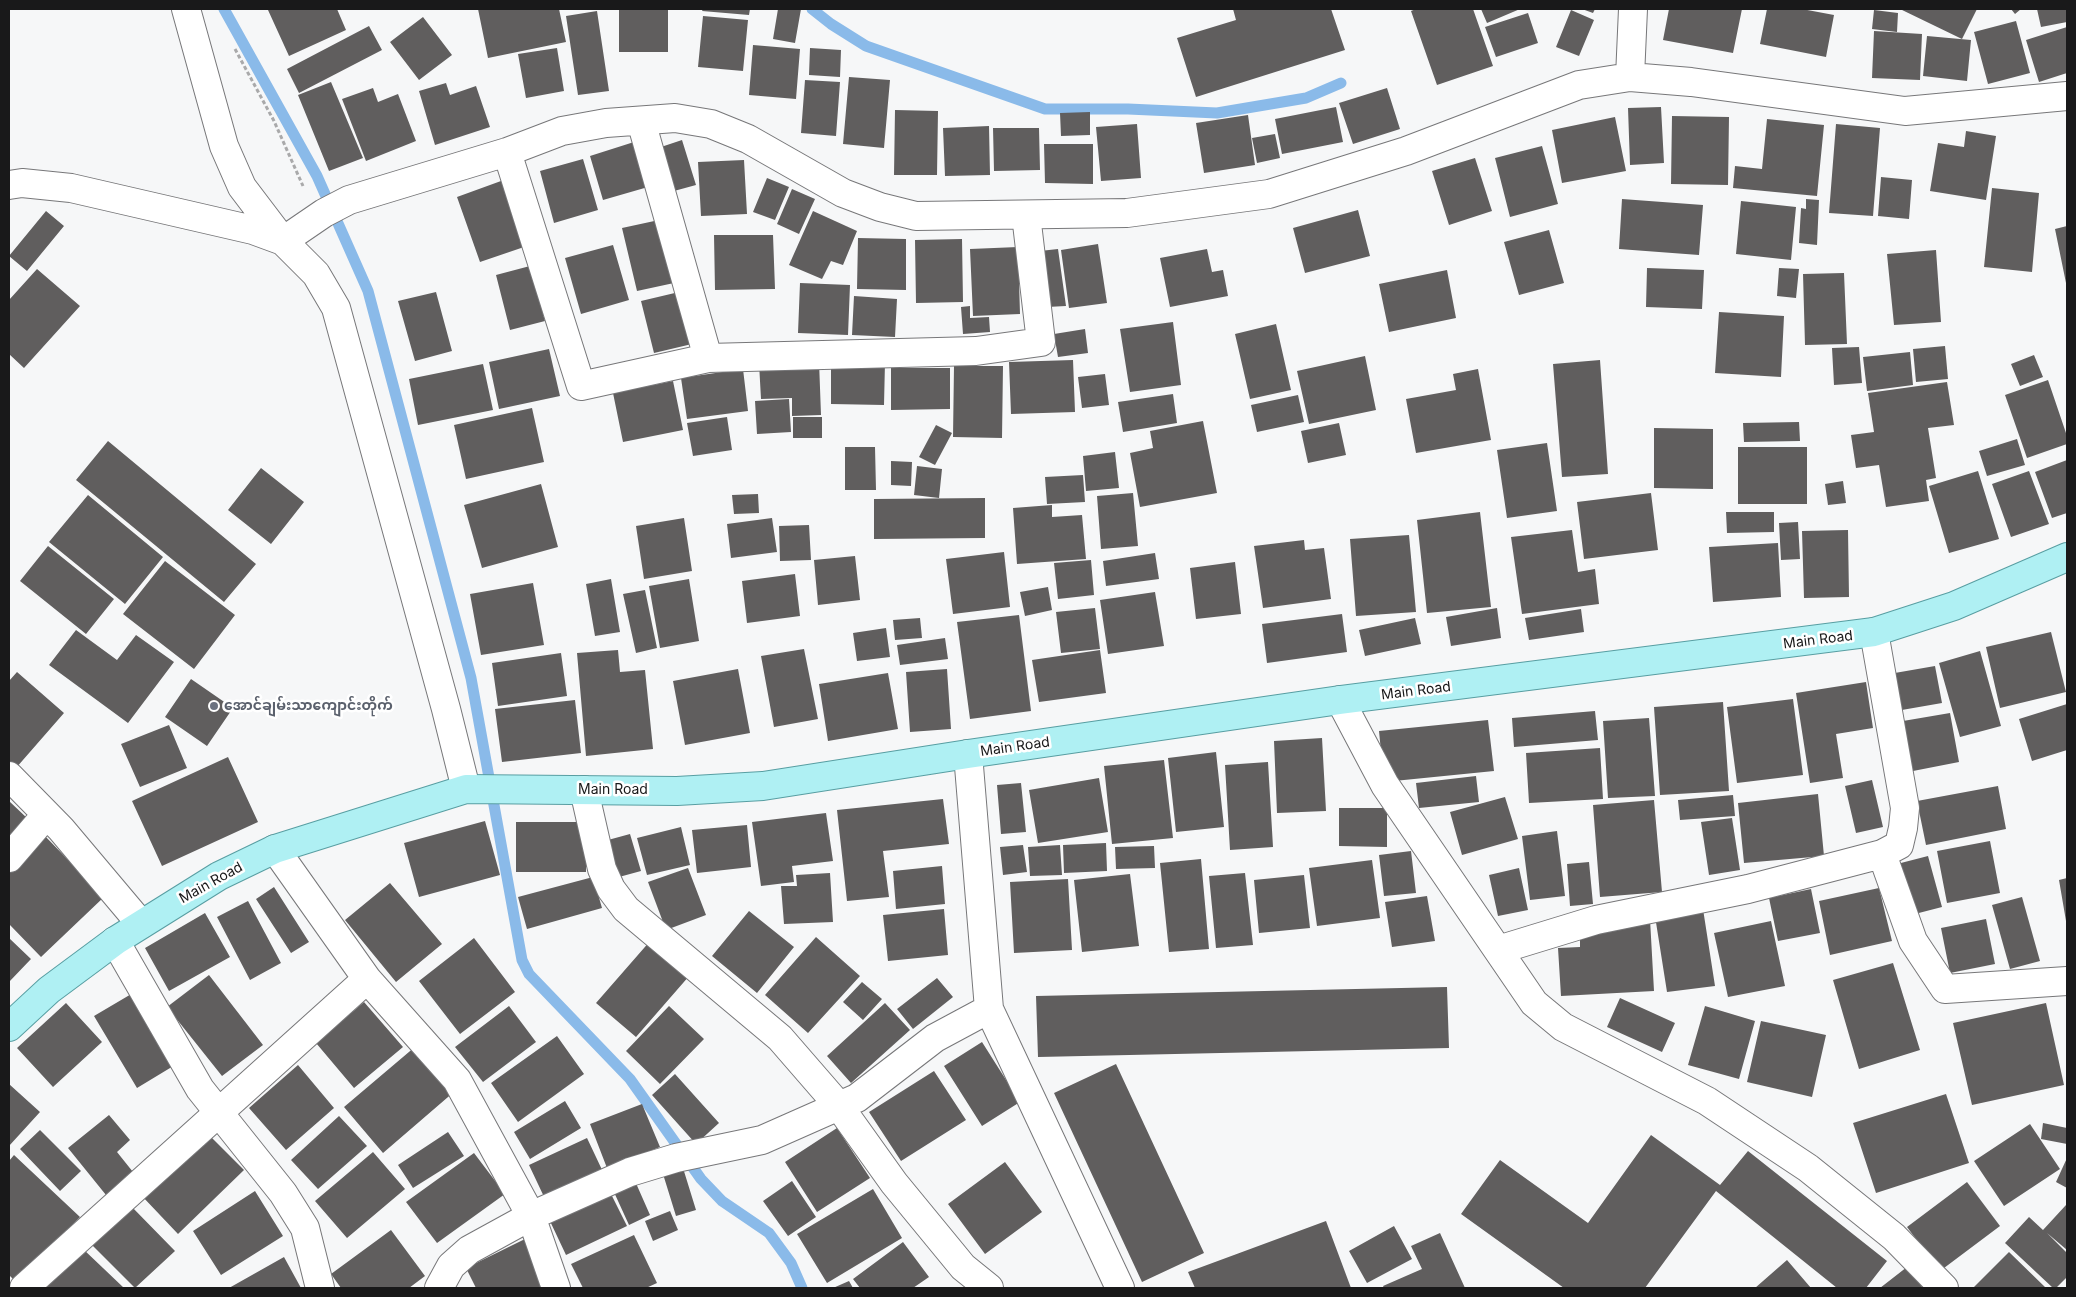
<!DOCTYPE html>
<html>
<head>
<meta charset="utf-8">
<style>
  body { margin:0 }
  #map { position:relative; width:2076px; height:1297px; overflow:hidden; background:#f6f7f8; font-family:Inter,sans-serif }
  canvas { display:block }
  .frame { position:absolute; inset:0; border:10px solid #19191a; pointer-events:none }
</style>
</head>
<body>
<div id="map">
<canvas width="2076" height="1297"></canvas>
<div class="frame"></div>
</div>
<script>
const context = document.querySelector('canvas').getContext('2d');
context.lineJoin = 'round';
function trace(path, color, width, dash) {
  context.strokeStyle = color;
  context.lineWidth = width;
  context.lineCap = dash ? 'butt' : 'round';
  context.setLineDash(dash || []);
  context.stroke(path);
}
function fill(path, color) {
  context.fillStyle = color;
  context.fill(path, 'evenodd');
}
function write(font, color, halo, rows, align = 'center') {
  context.font = font + ' Inter,"Noto Sans Myanmar",sans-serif';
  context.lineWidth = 5;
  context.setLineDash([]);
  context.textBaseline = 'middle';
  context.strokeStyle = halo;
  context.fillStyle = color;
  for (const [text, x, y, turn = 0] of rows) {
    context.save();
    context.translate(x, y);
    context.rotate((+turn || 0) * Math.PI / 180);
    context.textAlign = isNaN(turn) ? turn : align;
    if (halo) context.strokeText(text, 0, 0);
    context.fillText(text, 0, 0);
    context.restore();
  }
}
const stream = new Path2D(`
  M224,9L317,176L368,291L471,678L522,960L529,974L630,1079L701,1179L722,1201L769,1233L791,1263L802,1288
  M812,9L831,24L866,46L1045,109H1128L1217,113L1306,98L1341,83`);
const building = new Path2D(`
  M271,9H337L346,30L289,56L268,10Z
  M478,9H559L566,42L488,58Z
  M619,9H668V52H619Z
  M703,9H750L749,15L702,11Z
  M778,9H801L795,43L773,39Z
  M1233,9H1331L1345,50L1196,97L1177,38L1236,20Z
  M1416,9H1473L1493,66L1437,85L1411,11Z
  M1481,9H1520L1487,23Z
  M1582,9H1595L1593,13Z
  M1669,9H1742L1733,53L1663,40Z
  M1767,9H1802L1834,15L1826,57L1760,44Z
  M1900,9H1977L1962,39Z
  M2011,9H2021L2015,14Z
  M2037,9H2067V22L2041,27Z
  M1571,10L1594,20L1579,56L1556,47Z
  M1874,10L1898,13L1897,32L1872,29Z
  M597,11L609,91L578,95L566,16Z
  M1528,13L1538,43L1496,57L1485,27Z
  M703,16L748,20L743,71L698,67Z
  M423,17L452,55L419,80L390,42Z
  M2016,21L2030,73L1988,84L1974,32Z
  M369,26L382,50L299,93L287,69Z
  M2067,27V73L2039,82L2026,40Z
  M1874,31L1922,34L1920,80L1872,78Z
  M1927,36L1971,40L1967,81L1923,76Z
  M753,45L800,49L796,99L749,95Z
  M557,48L564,91L526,98L518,54Z
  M810,48L841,50L840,77L809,75Z
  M849,77L890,80L884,148L843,144Z
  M805,80L840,82L836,136L801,133Z
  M331,82L363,158L329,171L298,95Z
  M446,83L450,95L476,86L490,127L435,145L419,91Z
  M373,88L378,102L398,94L416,141L366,161L342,99Z
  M1387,88L1400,129L1353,144L1339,103Z
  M1336,107L1343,142L1282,154L1275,119Z
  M1661,107L1664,163L1630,165L1628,108Z
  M895,110L938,111L937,175H894Z
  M1090,112V135L1061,136L1060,113Z
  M1248,115L1255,165L1204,173L1196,123Z
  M1672,116L1729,117L1728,185L1671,184Z
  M1615,117L1626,171L1562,183L1552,130Z
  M1767,119L1824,125L1817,196L1733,188L1735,166L1762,169Z
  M1137,124L1141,178L1101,181L1096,127Z
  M1836,124L1880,128L1873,216L1829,213Z
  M989,126L990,175L945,176L943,128Z
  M993,128H1039L1040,170L994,171Z
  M1966,131L1996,136L1986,200L1930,191L1938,143L1964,147Z
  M1275,134L1280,158L1257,163L1252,138Z
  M682,140L696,185L674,191L661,147Z
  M634,142L648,187L603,200L590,156Z
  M1044,144H1093V184L1045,183Z
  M1542,146L1558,204L1510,217L1495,158Z
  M1475,158L1492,211L1449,225L1432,171Z
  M583,159L598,210L554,223L540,171Z
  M744,160L747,214L701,216L698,162Z
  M1881,177L1912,180L1909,219L1878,216Z
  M767,178L789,187L775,220L753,212Z
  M501,181L524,247L480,262L457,197Z
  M1992,188L2039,193L2032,272L1984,267Z
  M792,189L815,199L799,234L777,224Z
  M1622,199L1703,205L1699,255L1619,249Z
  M1806,199L1819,200L1817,245L1799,243L1801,208L1806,209Z
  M1741,201L1796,207L1791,260L1736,254Z
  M1358,210L1370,256L1305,273L1293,228Z
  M46,211L64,226L27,271L9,256Z
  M813,211L857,231L843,265L831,261L822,279L789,265Z
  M659,220L674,283L637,291L622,228Z
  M2067,226V283H2066L2055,229Z
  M1549,230L1564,283L1519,295L1504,242Z
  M714,235H773L775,289L715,290Z
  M858,238L906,239V290L857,289Z
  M962,239L963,302L916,303L915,240Z
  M1098,244L1107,303L1069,308L1061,250Z
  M613,245L629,300L581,314L565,258Z
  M1018,247L1020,314L973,316L970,249Z
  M1058,249L1066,306L1047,307L1040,251Z
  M1207,249L1212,272L1223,270L1228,296L1170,307L1160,258Z
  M1936,250L1941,322L1894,325L1887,254Z
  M530,266L545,321L510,330L496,275Z
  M1647,268L1704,270L1702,309L1646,307Z
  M1779,268L1799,269L1796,298L1777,296Z
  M37,269L80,306L24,368L9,354V300Z
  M1447,270L1456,318L1389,332L1379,284Z
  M1844,273L1847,344L1805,345L1803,274Z
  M800,283L850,285L848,335L798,333Z
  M436,292L452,351L415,361L398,301Z
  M679,292L692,344L654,353L641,301Z
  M854,296L897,299L895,337L852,335Z
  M970,306V318L989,317L990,332L963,334L961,307Z
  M1719,312L1784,316L1781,377L1715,373Z
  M1173,322L1181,385L1130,392L1120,329Z
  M1276,324L1291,390L1250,399L1235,334Z
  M1085,329L1088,353L1058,357L1054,334Z
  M1945,346L1948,379L1916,382L1913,349Z
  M1859,347L1862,383L1834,385L1832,348Z
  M549,349L560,396L499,409L489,362Z
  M1910,352L1913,385L1867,391L1863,357Z
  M2034,355L2043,377L2020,386L2011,364Z
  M1365,356L1376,410L1309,424L1297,371Z
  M1073,360L1075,412L1011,414L1009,362Z
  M1600,360L1608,474L1562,477L1553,364Z
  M819,361L821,415L792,416V398L761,399L759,363Z
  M831,361L885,362L884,405L831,404Z
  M483,364L493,410L418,425L409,379Z
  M954,366H1003L1002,438L953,437Z
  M891,368H950V409L891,410Z
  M743,369L748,411L687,419L681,378Z
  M1478,369L1491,440L1416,453L1406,399L1456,390L1453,374Z
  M1105,374L1109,405L1082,408L1078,377Z
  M2048,380L2067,436V444L2027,458L2005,395Z
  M673,381L683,430L623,442L613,393Z
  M1947,382L1954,425L1928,428L1936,478L1926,480L1929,501L1886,507L1879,465L1856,468L1851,435L1874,432L1868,393Z
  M1173,394L1177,423L1123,432L1118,402Z
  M1298,395L1304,422L1257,432L1251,405Z
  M789,399L791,432L757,434L755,401Z
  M532,408L544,462L466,479L454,425Z
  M727,417L732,450L693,456L687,423Z
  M793,417H822V438H793Z
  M1203,421L1217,493L1140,507L1130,453L1153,448L1150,431Z
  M1799,422L1800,441L1744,442L1743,423Z
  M1339,423L1346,455L1308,463L1301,431Z
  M936,425L952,433L935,465L919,457Z
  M1654,428L1713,429V489L1654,488Z
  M2017,439L2025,465L1987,476L1979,451Z
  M108,441L256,564L224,602L76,480Z
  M1547,443L1557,511L1507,518L1497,450Z
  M845,447H875L876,490H845Z
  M1738,447H1807V504H1738Z
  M1115,452L1119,488L1086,491L1083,456Z
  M2067,460V513L2052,518L2035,472Z
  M891,461L912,462L911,486L891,485Z
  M917,466L942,469L939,498L914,495Z
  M261,468L304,502L271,544L228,510Z
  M1978,471L1999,539L1949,553L1929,486Z
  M2029,471L2049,524L2011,537L1992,484Z
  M1083,475L1085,502L1047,504L1045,477Z
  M1843,481L1846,503L1828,505L1825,484Z
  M541,484L558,547L482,568L464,505Z
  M1133,493L1138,546L1101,549L1097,496Z
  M1651,493L1658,550L1584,559L1577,502Z
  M758,494L759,513L734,514L732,495Z
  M88,495L163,557L125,604L49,542Z
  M985,498V538L874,539V499Z
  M1052,505V517L1082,515L1086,559L1017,564L1013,508Z
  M1480,512L1491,607L1427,613L1417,520Z
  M1726,512H1774V532L1727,533Z
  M684,518L692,571L644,579L636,526Z
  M772,518L777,552L731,558L727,524Z
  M1798,522L1800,559L1781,560L1779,523Z
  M809,525L811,560L780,561L779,526Z
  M1572,530L1578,572L1595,569L1599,604L1522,614L1511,537Z
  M1848,530L1849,597L1804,598L1802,531Z
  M1409,535L1416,612L1356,616L1350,539Z
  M1304,540L1305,550L1324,548L1331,599L1263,608L1254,546Z
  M1778,543L1781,597L1713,602L1709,547Z
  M48,546L114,599L86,634L20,581Z
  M1004,552L1010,607L953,614L946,559Z
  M1155,553L1159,579L1106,586L1103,561Z
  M855,556L860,600L818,605L814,560Z
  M1091,560L1094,595L1058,599L1054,563Z
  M165,561L235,615L194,669L123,614Z
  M1235,562L1241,614L1196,619L1190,568Z
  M795,574L800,616L747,623L742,581Z
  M611,579L620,632L595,636L586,584Z
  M689,579L699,641L660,648L649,586Z
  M533,583L544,645L481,655L470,594Z
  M1048,587L1052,610L1025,616L1020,592Z
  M645,590L657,648L636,653L623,594Z
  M1155,592L1164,646L1108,654L1100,600Z
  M1095,608L1100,649L1061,653L1056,612Z
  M1497,608L1501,638L1451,646L1446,617Z
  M1581,609L1584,632L1529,640L1525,618Z
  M1342,614L1347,652L1267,663L1262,624Z
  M1019,615L1031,711L970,719L957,622Z
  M920,618L922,638L895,640L893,620Z
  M1415,618L1421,644L1365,656L1359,630Z
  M886,628L890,657L857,661L853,633Z
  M76,630L117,660L136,635L174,662L128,723L49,665Z
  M2051,632L2066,692L2000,708L1986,647Z
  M945,638L948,659L900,665L897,645Z
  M804,649L818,719L774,727L761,656Z
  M618,650L620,672L645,670L653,749L586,756L577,653Z
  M1100,650L1106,693L1039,702L1032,660Z
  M1980,651L2001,726L1960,737L1939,663Z
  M561,653L567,696L498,706L492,663Z
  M1935,666L1942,703L1896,711L1889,674Z
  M738,669L750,733L685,745L673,681Z
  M947,669L951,729L910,732L906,672Z
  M17,672L64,713L9,776V681Z
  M888,673L898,729L828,741L819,684Z
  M191,679L233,708L207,746L165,717Z
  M1866,682L1873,728L1836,734L1843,778L1810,783L1796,693Z
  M1793,699L1803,775L1737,783L1727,707Z
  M575,700L581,753L502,762L495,709Z
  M1723,702L1729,791L1660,795L1654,707Z
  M2067,704V750L2032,761L2019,719Z
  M1595,711L1598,740L1514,747L1512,718Z
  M1950,713L1959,762L1913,771L1903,721Z
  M1649,718L1655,796L1608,798L1603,721Z
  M1488,720L1494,771L1384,782L1379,731Z
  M169,725L187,768L140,787L121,744Z
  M1322,738L1326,811L1277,813L1274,741Z
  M1600,748L1603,799L1529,803L1526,753Z
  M1216,752L1224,827L1176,832L1168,758Z
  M228,757L258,822L162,866L132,801Z
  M1164,760L1173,838L1112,844L1104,766Z
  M1268,762L1273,847L1230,850L1225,765Z
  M1476,776L1479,802L1419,808L1416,783Z
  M1099,778L1108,832L1038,843L1029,790Z
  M1872,780L1883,827L1856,833L1845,786Z
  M1021,783L1026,832L1001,834L997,785Z
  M1998,786L2006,829L1926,845L1917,801Z
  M1818,794L1824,856L1744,863L1738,803Z
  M1733,795L1735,816L1680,820L1678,800Z
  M1505,797L1518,839L1462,855L1450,812Z
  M943,799L949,844L883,851L889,897L847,901L837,810Z
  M1654,800L1662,892L1600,897L1593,805Z
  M9,801L28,819L9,839Z
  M1339,808H1387V847L1339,846Z
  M826,813L833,861L792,866L794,882L761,886L752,822Z
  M1732,818L1740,870L1709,875L1701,822Z
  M485,821L500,875L419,897L404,843Z
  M516,822H586V872H516Z
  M747,825L751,867L697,873L692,830Z
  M681,827L690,865L647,875L637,838Z
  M1557,831L1565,896L1530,900L1522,836Z
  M630,834L641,871L619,877L608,840Z
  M44,835L104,897L41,957L9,924V870Z
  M1990,841L2000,893L1947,903L1937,851Z
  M1106,843L1107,871L1064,873L1063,845Z
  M1023,845L1027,872L1003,875L1000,847Z
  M1060,845L1062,875L1030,876L1028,847Z
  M1154,846L1155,868L1116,869L1115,847Z
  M1411,851L1416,893L1384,896L1379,855Z
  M1928,856L1942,907L1911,915L1897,864Z
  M1201,859L1209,949L1169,952L1160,863Z
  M1372,860L1380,918L1317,926L1309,868Z
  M1589,862L1593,904L1570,906L1567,864Z
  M942,866L945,904L896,909L893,871Z
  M688,868L706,915L666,930L648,882Z
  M1519,868L1528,910L1498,916L1489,875Z
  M830,873L833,922L784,924L781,886H797L796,875Z
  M1245,873L1253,945L1216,948L1209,876Z
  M1130,874L1139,946L1082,952L1074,880Z
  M1304,875L1310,928L1259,933L1254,880Z
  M593,877L602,908L527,929L518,897Z
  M2067,878V921H2066L2059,880Z
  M1068,879L1072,950L1014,953L1010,882Z
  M390,883L442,944L396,982L345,920Z
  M274,887L309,942L291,953L256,899Z
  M1879,888L1892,941L1830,955L1819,901Z
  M1811,889L1820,933L1778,941L1769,898Z
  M1427,896L1435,941L1392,947L1385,902Z
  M2022,897L2040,961L2010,969L1992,905Z
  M248,901L281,963L250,980L217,917Z
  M944,909L948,955L888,961L883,915Z
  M1703,909L1715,986L1667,992L1655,916Z
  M749,911L794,947L757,993L712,956Z
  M205,913L230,957L169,991L145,948Z
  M1650,919L1654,991L1561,996L1558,948L1580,947V931Z
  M1986,919L1995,964L1950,973L1941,928Z
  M1771,921L1785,986L1728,997L1714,933Z
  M816,937L860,976L808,1033L765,995Z
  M9,938L31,959L9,982Z
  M474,938L515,992L460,1034L419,981Z
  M651,940L690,975L636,1037L596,1003Z
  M1893,963L1920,1050L1859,1069L1833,980Z
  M209,975L263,1045L222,1076L167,1007Z
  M937,978L953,997L913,1029L897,1009Z
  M862,982L882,999L863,1020L843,1002Z
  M1447,987L1449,1048L1038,1057L1036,996Z
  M133,993L175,1065L137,1088L94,1016Z
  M1620,998L1675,1023L1662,1052L1607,1027Z
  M364,1002L403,1047L354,1088L316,1043Z
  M66,1003L102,1042L53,1087L17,1048Z
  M885,1003L910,1030L851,1083L827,1056Z
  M2046,1003L2064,1085L1972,1105L1953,1023Z
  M509,1006L536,1042L483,1082L455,1047Z
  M669,1006L704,1039L660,1084L626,1051Z
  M1705,1006L1755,1021L1739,1079L1688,1065Z
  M1761,1021L1826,1035L1812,1097L1747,1082Z
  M557,1036L584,1074L518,1122L491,1083Z
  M982,1042L1020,1102L982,1126L944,1066Z
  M416,1046L455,1091L383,1153L344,1107Z
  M1116,1064L1204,1253L1142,1282L1054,1093Z
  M298,1065L334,1108L286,1150L249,1108Z
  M934,1071L966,1120L901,1161L869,1112Z
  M675,1074L719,1123L696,1144L652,1095Z
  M9,1084L40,1112L9,1146Z
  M1946,1094L1969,1163L1876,1193L1853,1123Z
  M565,1101L581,1128L530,1159L514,1132Z
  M642,1104L660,1147L607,1168L590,1124Z
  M109,1115L130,1140L117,1152L133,1172L106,1195L68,1148Z
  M339,1116L367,1146L318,1189L291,1160Z
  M2043,1123L2067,1128V1144L2041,1139Z
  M2030,1124L2060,1169L2004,1206L1974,1161Z
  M837,1128L870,1178L817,1212L785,1162Z
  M40,1130L81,1171L60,1191L20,1149Z
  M206,1132L244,1170L178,1234L141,1195Z
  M448,1132L464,1156L413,1188L398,1165Z
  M1651,1135L1720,1185L1748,1151L1887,1261L1866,1288H1837L1716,1191L1645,1288H1564L1461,1214L1500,1160L1588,1223Z
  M587,1138L604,1174L546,1201L529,1165Z
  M373,1152L405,1189L347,1238L315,1201Z
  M474,1153L505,1194L437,1243L406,1202Z
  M14,1155L80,1217L17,1283L9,1275V1161Z
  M2067,1158V1188L2056,1182Z
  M1005,1162L1042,1212L985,1254L948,1204Z
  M683,1168L696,1210L676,1216L663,1174Z
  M635,1181L650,1215L629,1225L613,1190Z
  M792,1181L816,1217L788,1236L763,1201Z
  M1967,1182L2000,1226L1940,1271L1907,1227Z
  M873,1189L902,1238L827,1283L797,1234Z
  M609,1190L627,1226L566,1255L549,1219Z
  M255,1191L283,1236L221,1275L193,1231Z
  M2066,1205L2067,1206V1250L2047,1233L2067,1253V1277L2056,1288H2053L2005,1243L2029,1217L2043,1230Z
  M131,1206L175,1251L135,1288L91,1244Z
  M670,1211L678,1230L653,1241L645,1221Z
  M1326,1221L1351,1288H1195L1188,1272Z
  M1394,1226L1412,1259L1367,1283L1349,1251Z
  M391,1230L425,1276L409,1288H341L331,1274Z
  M1440,1233L1465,1288H1384L1383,1286L1422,1269L1411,1246Z
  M634,1235L657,1283L646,1288H583L571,1264Z
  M525,1239L549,1288H476L466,1268Z
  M903,1242L929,1277L913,1288H860L853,1279Z
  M82,1248L124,1288H44Z
  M2009,1252L2046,1288H1973Z
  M284,1257L301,1288H229Z
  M1787,1260L1811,1288H1755Z
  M1907,1267L1923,1288H1880Z
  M849,1281L853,1288H833Z`);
const path = new Path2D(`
  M235,49L274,121L303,186`);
const minor = new Path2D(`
  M186,9L224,146L242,187L283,241L324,213L349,200L507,152L562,131L606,123L675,118L711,124L748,139L843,193L880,207L916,216L1127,213L1269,194L1406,151L1579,85L1630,77L1691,82L1905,111L2067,96
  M1630,77L1633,9
  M641,121L708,358
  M507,152L581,386L708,358L976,351L1041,342L1026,215
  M9,185L22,183L71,188L253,230L283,241L316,274L336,308L446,709L466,789
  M1340,700L1385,785L1534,1003L1563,1027L1707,1101L1808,1168L1894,1237L1944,1288
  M968,754L989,1009L1120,1288
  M9,776L61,829L141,924
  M584,790L602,869L611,889L626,909L780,1038L839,1106L894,1183L963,1267L989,1288
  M275,849L367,979L457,1080L531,1216L556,1288
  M1882,854L1913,941L1945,989L2067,981
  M9,858L46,815
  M115,941L200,1089L283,1193L305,1228L320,1288
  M1498,950L1596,920L1748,889L1882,854L1899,845L1903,828L1905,808L1874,632
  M24,1288L367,979
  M439,1288L451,1266L469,1250L531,1216L630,1172L676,1158L762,1140L857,1098L935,1038L989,1009`);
const major = new Path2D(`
  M9,1027L49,990L115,941L219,876L275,849L466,789L677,791L763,786L968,754L1340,700L1874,632L1954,606L2067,557`);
const markers = [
  [214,706,5,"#6b7280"]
];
const streetNames = [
  ["Main Road",1818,640,-7],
  ["Main Road",1416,691,-7],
  ["Main Road",1015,747,-8],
  ["Main Road",613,790],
  ["Main Road",211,883,-29]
];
const worshipNames = [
  ["အောင်ချမ်းသာကျောင်းတိုက်",224,706]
];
trace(stream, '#8abae9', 11);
fill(building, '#605e5e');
trace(minor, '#777779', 30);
trace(major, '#589ea2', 30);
trace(path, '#a9a9aa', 3, [4, 2.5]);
trace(minor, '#fff', 28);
trace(major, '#aff0f3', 28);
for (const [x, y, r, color] of markers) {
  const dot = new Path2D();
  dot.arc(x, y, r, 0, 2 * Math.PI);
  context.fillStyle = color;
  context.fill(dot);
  trace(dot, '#fff', 2);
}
write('14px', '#19191a', '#fff', streetNames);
write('bold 14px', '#5b616d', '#fff', worshipNames, 'left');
</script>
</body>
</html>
